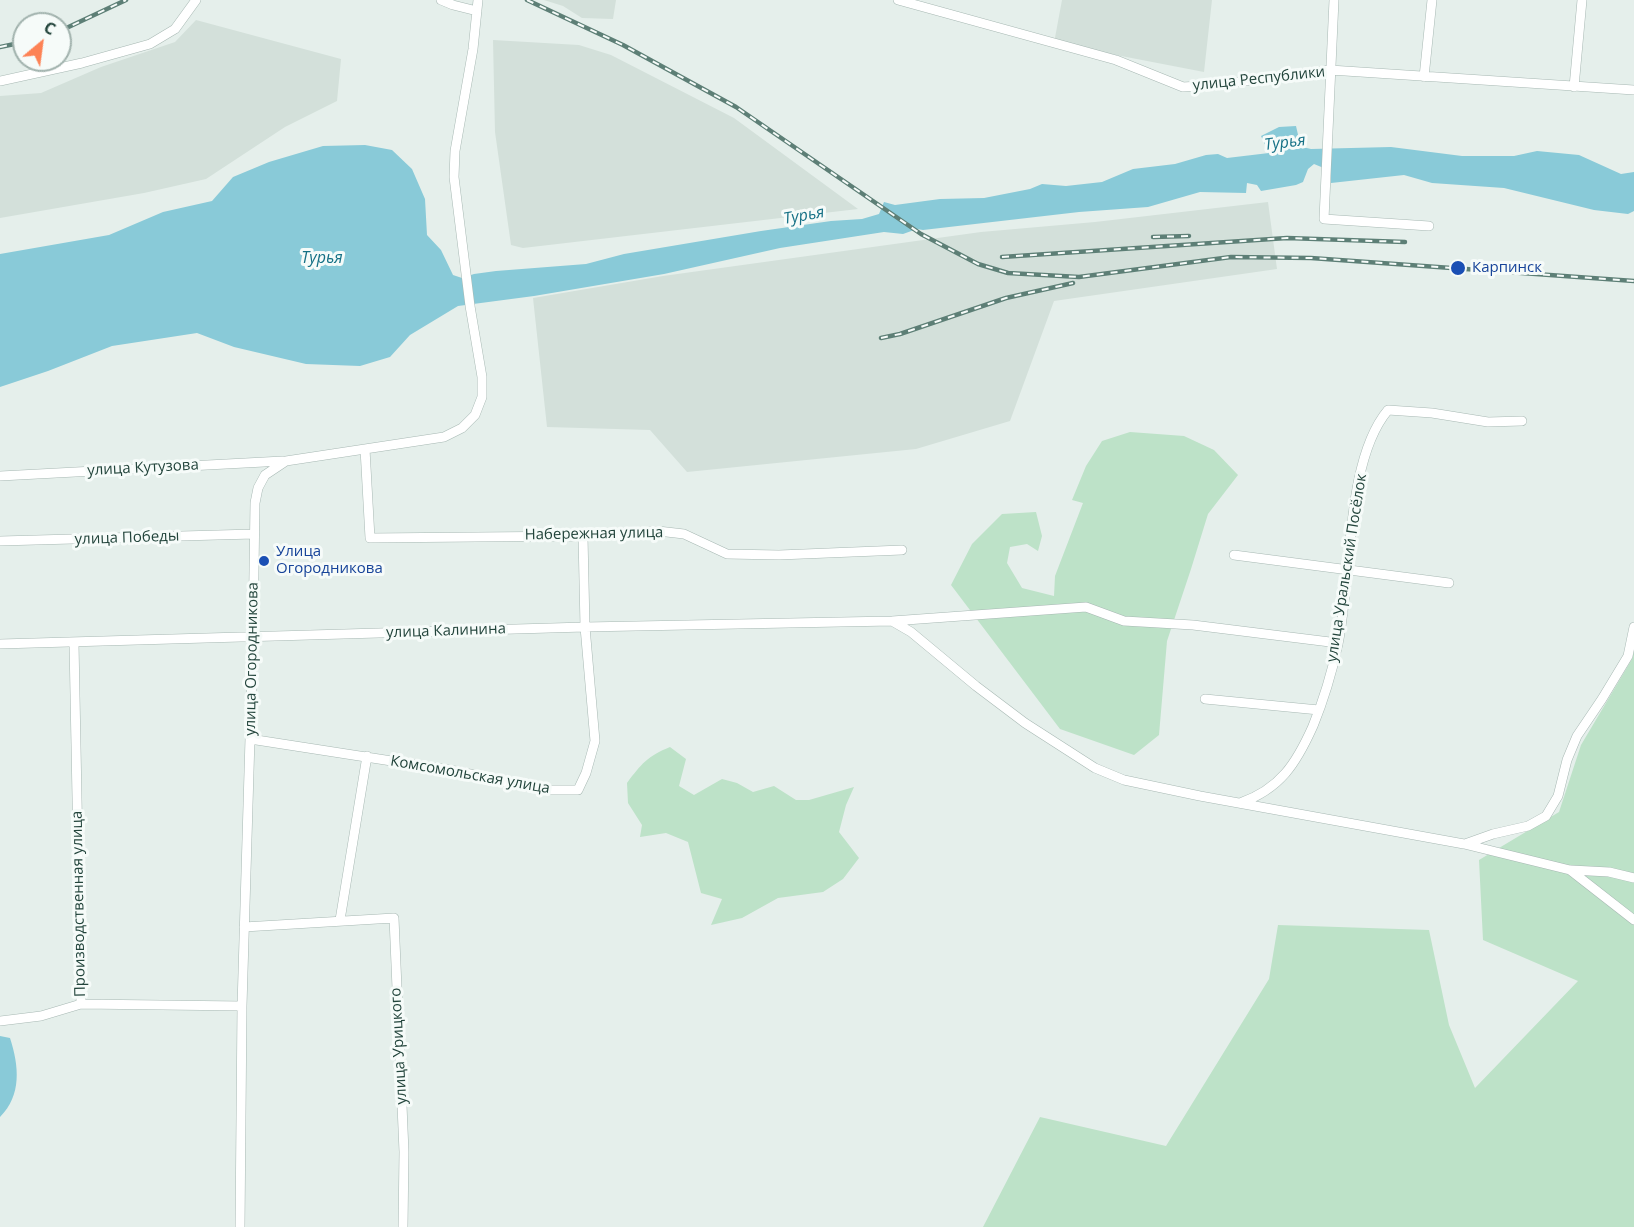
<!DOCTYPE html>
<html>
<head>
<meta charset="utf-8">
<style>
  body { margin:0 }
  #map { position:relative; width:1634px; height:1227px; overflow:hidden; background:#e5efeb; font-family:"Open Sans",sans-serif }
  canvas { display:block }
  .north { position:absolute; left:12px; top:12px; width:60px; height:60px; box-sizing:border-box; background:#f6fbf9; border:2px solid #a1b2ad; border-radius:50%; rotate:29deg; font-size:16px; font-weight:700; line-height:24px; text-align:center; color:#22443b }
  .north::after { content:''; display:block; margin:auto; width:21px; height:27px; background:#fd8255; clip-path:polygon(50% 0,100% 100%,50% 72%,0 100%) }
</style>
</head>
<body>
<div id="map">
<canvas width="1634" height="1227"></canvas>
<div class="north">С</div>
</div>
<script>
const context = document.querySelector('canvas').getContext('2d');
context.lineJoin = 'round';
function fill(path, color) {
  context.fillStyle = color;
  context.fill(path, 'evenodd');
}
function trace(path, color, width, dash) {
  context.strokeStyle = color;
  context.lineWidth = width;
  context.lineCap = dash ? 'butt' : 'round';
  context.setLineDash(dash || []);
  context.stroke(path);
}
function write(font, color, halo, rows, align = 'center') {
  context.font = font + ' "Open Sans",sans-serif';
  context.lineWidth = 6;
  context.setLineDash([]);
  context.textBaseline = 'middle';
  context.strokeStyle = halo;
  context.fillStyle = color;
  for (const [text, x, y, turn = 0] of rows) {
    context.save();
    context.translate(x, y);
    context.rotate((+turn || 0) * Math.PI / 180);
    context.textAlign = isNaN(turn) ? turn : align;
    if (halo) context.strokeText(text, 0, 0);
    context.fillText(text, 0, 0);
    context.restore();
  }
}
const built = new Path2D(`
  M544,0H616L613,19L582,18L563,6Z
  M1062,0H1212L1204,72L1054,43Z
  M196,20L341,59L337,101L285,127L206,179L144,193L0,218V96L41,93L101,67L175,42Z
  M493,40L579,45L611,55L734,118L858,209L523,248L511,245L495,132Z
  M1268,202L1277,269L1054,301L1010,421L916,449L687,472L650,430L547,427L533,298L663,276L981,232L1095,222Z`);
const green = new Path2D(`
  M1130,432L1184,436L1214,450L1238,475L1208,514L1191,569L1167,641L1159,735L1134,755L1060,729L951,585L972,544L1002,514L1036,512L1042,536L1038,551L1027,544L1010,547L1007,563L1022,588L1054,596L1055,576L1083,503L1072,500L1086,466L1102,441Z
  M1634,650V1227H983L1040,1117L1166,1146L1269,979L1278,925L1429,930L1449,1025L1475,1088L1578,981L1483,940L1479,860L1559,812L1581,745L1632,659Z
  M670,747L686,759L679,786L694,795L722,779L737,783L753,792L774,786L796,800H809L854,787L846,805L839,832L859,858L843,879L823,892L778,898L742,918L711,925L722,899L701,893L688,842L666,833L640,837L642,825L628,803L627,783C641,764 648,756 670,747Z`);
const water = new Path2D(`
  M1296,126L1299,139L1298,146L1311,149L1391,147L1462,156H1514L1537,151L1579,155L1621,174L1634,172V211L1628,214L1594,210L1504,188L1432,183L1404,175L1331,183V171L1314,164L1308,169L1303,182L1296,185L1261,191L1257,185L1247,183L1246,193L1200,192L1148,207L1079,212L923,230L917,229L903,234L884,232L780,248L664,274L534,296L458,306L410,335L390,357L360,366L306,364L234,347L197,333L112,346L48,371L0,387V254L109,235L163,212L212,201L233,177L269,162L323,146L365,145L392,150L412,169L425,199L427,235L441,250L453,275L462,278L474,274L496,271L586,264L624,254L761,231L831,221L862,219L879,214L884,202L895,205L940,199L984,198L1030,189L1042,184L1066,186L1102,182L1133,169L1175,164L1206,155L1218,154L1227,158L1269,153L1261,136L1279,127Z
  M0,1036L10,1038C19,1066 22,1095 0,1117Z`);
const minor = new Path2D(`
  M441,0L453,5L477,11
  M898,0L1116,60L1183,87L1215,85L1330,70L1634,90
  M1334,0L1324,219L1429,226
  M1424,77L1432,0
  M0,81L82,63L150,44L175,29L196,0
  M1574,87L1582,0
  M365,449L370,538L583,536L658,531L684,534L727,554L779,555L902,550
  M0,476L283,461
  M0,541L254,534
  M1234,555L1449,583
  M892,621L911,632L976,686L1025,723L1095,768L1124,780L1200,796L1464,844L1570,870L1634,920
  M74,643L81,1004L242,1006
  M0,644L585,627L892,621L1086,607L1124,621L1193,625L1338,643
  M1205,699L1319,710
  M250,739L456,771L544,790H578L586,773L595,741L585,627L583,536
  M1240,803C1280,789 1296,764 1313,726C1324,699 1332,672 1338,644C1352,577 1345,461 1388,410L1432,413L1488,422L1522,421
  M1465,844L1493,834L1528,826L1546,816L1558,796L1567,760L1577,736L1602,699L1628,656L1634,627
  M1571,870L1609,872L1634,878
  M340,920L367,756
  M244,927L394,918L404,1152L403,1227
  M0,1021L41,1016L81,1004
  M240,1227L242,1006L253,638L255,503L258,488L265,475L286,461L444,437L462,428L475,415L482,397V377L470,306L454,177L455,151L473,49L478,0`);
const rail = new Path2D(`
  M527,0L623,45L736,107L921,234L978,264L1008,273L1079,277L1231,257L1311,258L1634,281
  M60,31L126,0
  M0,47L24,42
  M1153,237L1189,236
  M1002,257L1287,238L1405,242
  M881,338L900,334L1006,298L1073,283`);
const markers = [
  [1458,268,8,"#1a4fb4"],
  [264,561,6,"#1a4fb4"]
];
const streetNames = [
  ["улица Республики",1259,79,-6],
  ["улица Кутузова",143,468,-3],
  ["Набережная улица",594,534,-1],
  ["улица Победы",127,538,-2],
  ["улица Уральский Посёлок",1347,568,-81],
  ["улица Калинина",446,631,-2],
  ["улица Огородникова",252,659,-89],
  ["Комсомольская улица",470,775,10],
  ["Производственная улица",79,904,-91],
  ["улица Урицкого",399,1046,-93]
];
const transitNames = [
  ["Карпинск",1472,268],
  ["Улица",276,552],
  ["Огородникова",276,569]
];
const waterNames = [
  ["Турья",1285,143,-7],
  ["Турья",804,216,-10],
  ["Турья",322,258]
];
fill(built, '#d3e0da');
fill(green, '#bde2c8');
fill(water, '#89cad8');
trace(minor, '#a7b8b3', 10);
trace(minor, '#fff', 9);
trace(rail, '#5d7f76', 4.5);
trace(rail, '#f6fbf9', 2, [7]);
for (const [x, y, r, color] of markers) {
  const dot = new Path2D();
  dot.arc(x, y, r, 0, 2 * Math.PI);
  context.fillStyle = color;
  context.fill(dot);
  trace(dot, '#f6fbf9', 2);
}
write('15px', '#22443b', '#f6fbf9', streetNames);
write('15px', '#164399', '#f6fbf9', transitNames, 'left');
write('italic 16px', '#167186', '#f6fbf9', waterNames);
</script>
</body>
</html>
